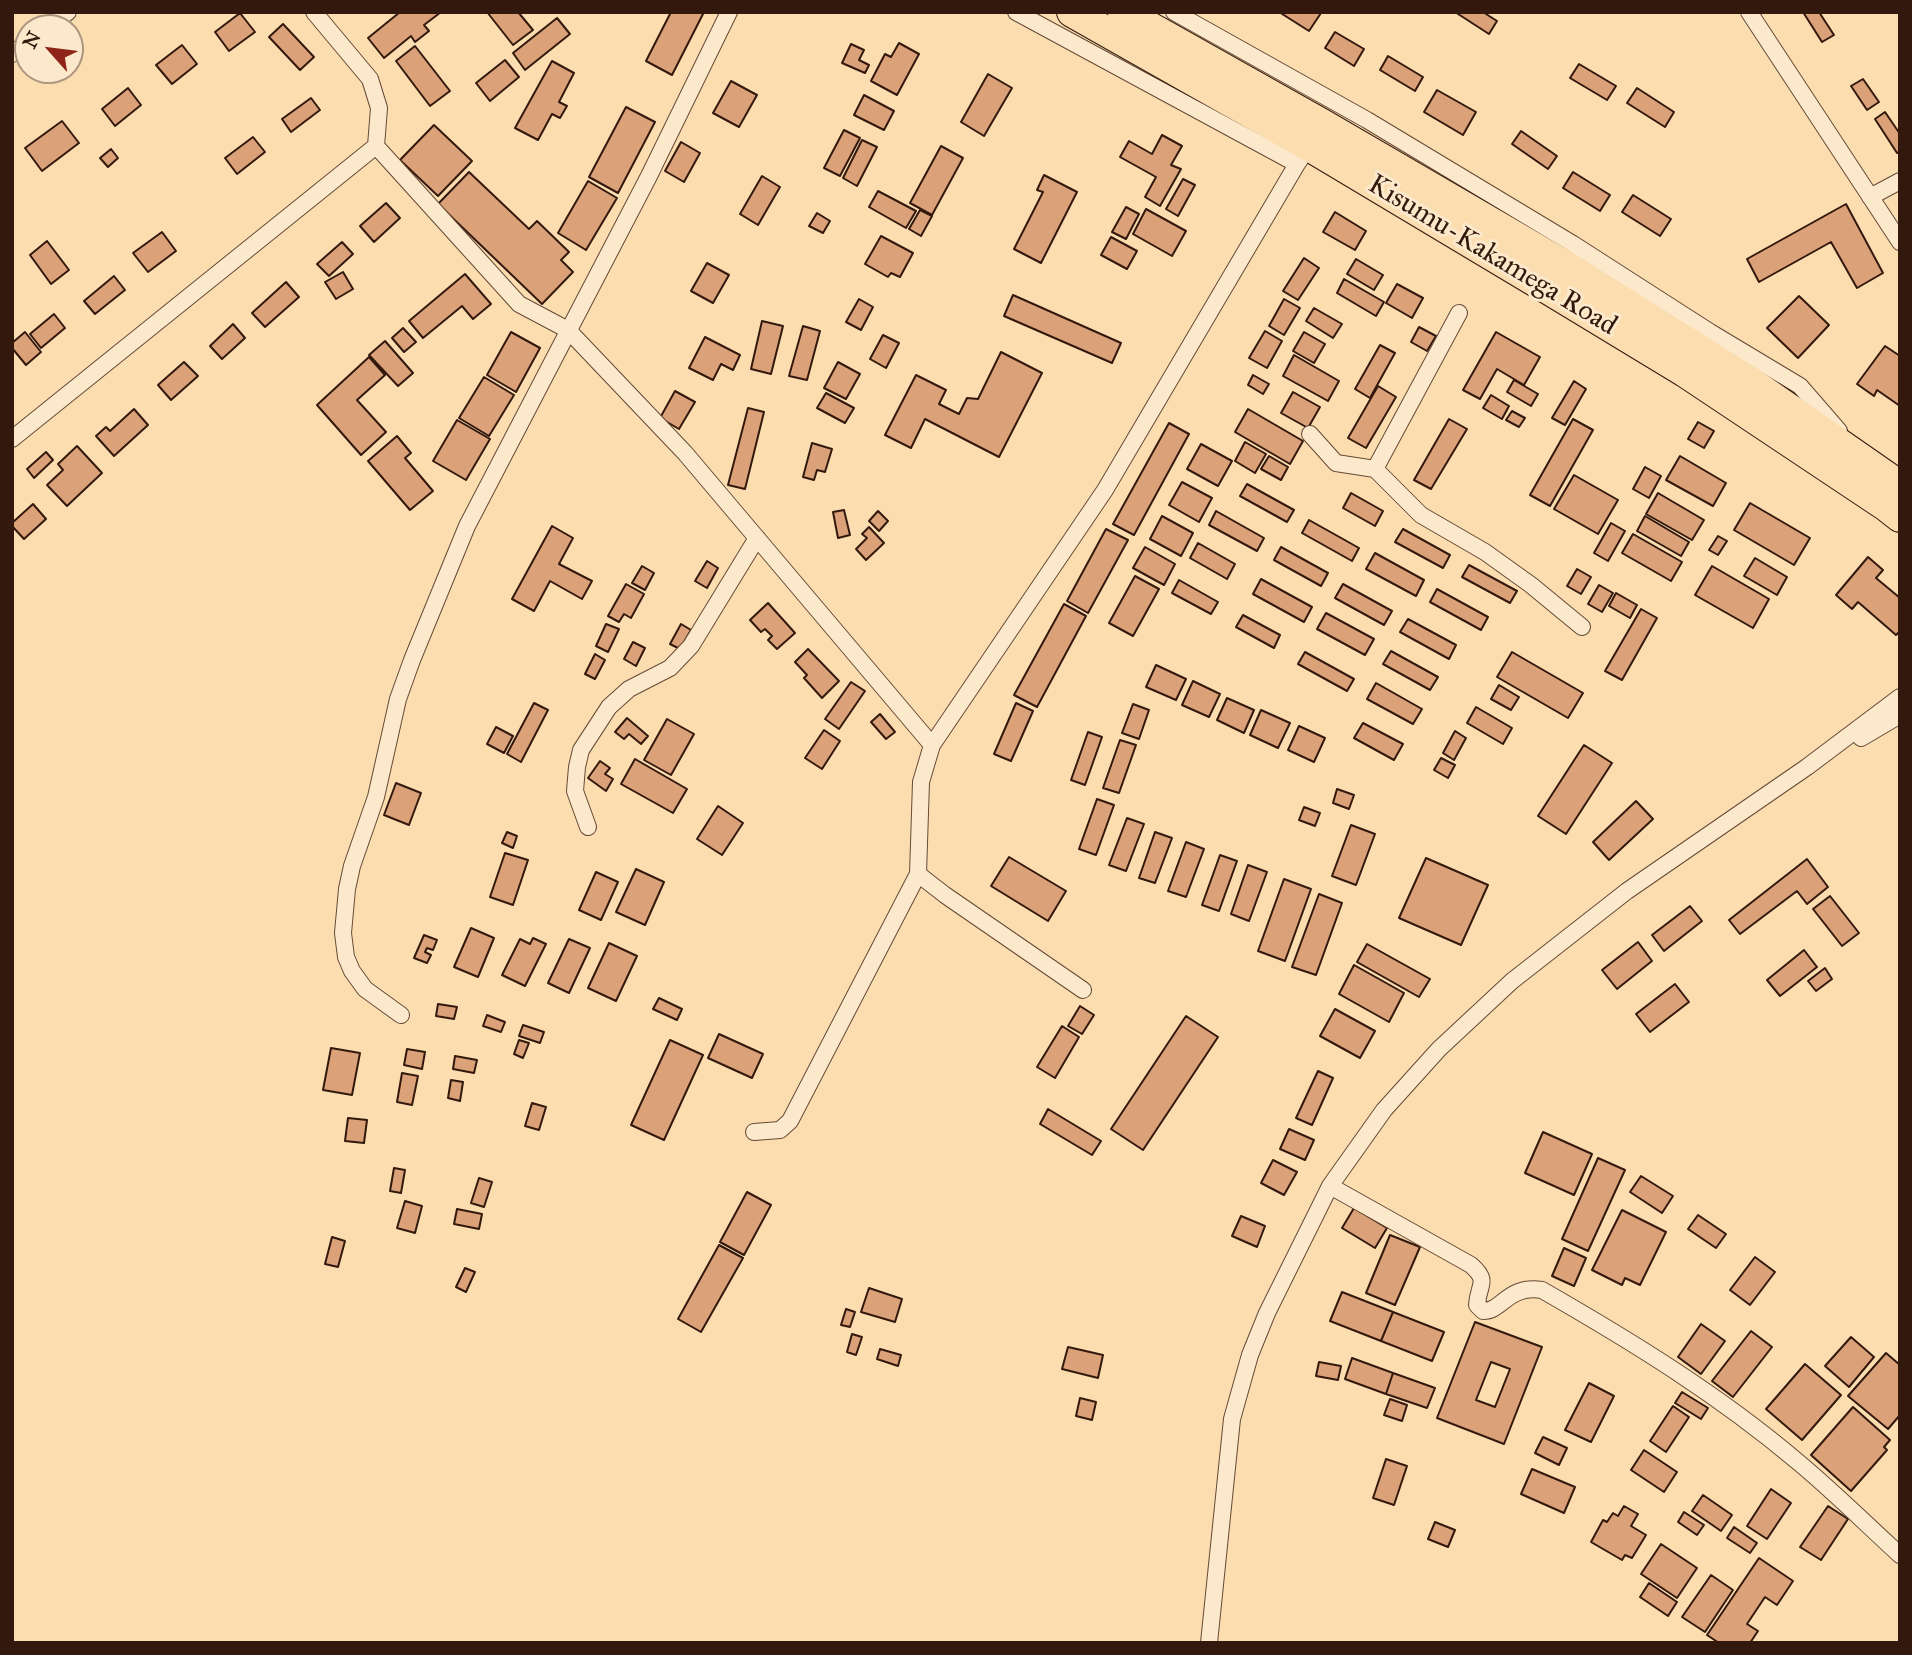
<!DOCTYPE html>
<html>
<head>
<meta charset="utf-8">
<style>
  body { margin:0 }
  #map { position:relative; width:1912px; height:1655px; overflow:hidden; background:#fbddb0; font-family:"IM FELL Great Primer",serif }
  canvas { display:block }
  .frame { position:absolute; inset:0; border:14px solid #33190d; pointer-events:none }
  .north { position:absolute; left:14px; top:14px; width:70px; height:70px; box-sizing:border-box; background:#fce9cc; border:2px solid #ac9680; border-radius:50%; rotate:298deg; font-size:19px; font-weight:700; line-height:28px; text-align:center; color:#33190d }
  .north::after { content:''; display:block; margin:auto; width:24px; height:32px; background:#8f2418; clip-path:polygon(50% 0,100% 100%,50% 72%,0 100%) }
</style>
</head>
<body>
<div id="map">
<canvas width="1912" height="1655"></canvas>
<div class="frame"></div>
<div class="north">N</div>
</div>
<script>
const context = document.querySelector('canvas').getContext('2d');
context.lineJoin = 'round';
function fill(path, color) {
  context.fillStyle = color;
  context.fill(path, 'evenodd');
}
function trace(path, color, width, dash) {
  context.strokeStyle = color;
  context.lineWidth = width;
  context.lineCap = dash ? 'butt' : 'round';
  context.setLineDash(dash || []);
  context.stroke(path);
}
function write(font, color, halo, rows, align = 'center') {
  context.font = font + ' "IM FELL Great Primer",serif';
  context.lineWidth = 6;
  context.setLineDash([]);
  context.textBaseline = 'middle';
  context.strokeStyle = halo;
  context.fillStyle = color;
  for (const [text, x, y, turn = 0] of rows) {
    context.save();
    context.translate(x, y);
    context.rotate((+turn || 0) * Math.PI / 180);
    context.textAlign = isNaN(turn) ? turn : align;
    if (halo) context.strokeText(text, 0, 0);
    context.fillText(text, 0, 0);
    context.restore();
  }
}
const building = new Path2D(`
  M400,12H441L424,25L429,31L415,42L411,36L384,58L368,38Z
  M487,12H518L533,30L513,45Z
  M671,12H704L672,75L646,61Z
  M1279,12H1320L1321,13L1309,31Z
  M1455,12H1483L1497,21L1489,34Z
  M1803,12H1819L1834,35L1822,42Z
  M240,13L255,32L229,51L215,32Z
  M557,18L570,34L525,70L513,53Z
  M283,24L314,57L300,70L269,37Z
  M1335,32L1364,49L1354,66L1325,48Z
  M899,43L919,54L897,95L871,81L885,54L891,57Z
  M851,44L864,50L859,60L869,65L865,73L842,63Z
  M182,45L197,64L172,84L156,65Z
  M415,46L450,91L430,106L396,61Z
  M1388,56L1423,77L1415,91L1380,70Z
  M505,60L519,77L490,101L476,83Z
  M552,61L574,73L559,102L567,106L560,118L552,114L538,140L515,128Z
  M1579,64L1616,86L1607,100L1570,78Z
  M988,74L1012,88L984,136L961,122Z
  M1863,79L1879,102L1867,110L1851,86Z
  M731,81L757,95L739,127L713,113Z
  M128,88L141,105L115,126L102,109Z
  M1637,88L1674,112L1665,127L1627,103Z
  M1437,90L1476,112L1463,135L1424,112Z
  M864,95L894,111L884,130L854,115Z
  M311,98L320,110L291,132L282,119Z
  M626,107L655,122L618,193L589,177Z
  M1885,112L1900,134V152L1897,153L1875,119Z
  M62,121L79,143L42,171L25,148Z
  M434,125L472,161L438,196L400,160Z
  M844,130L860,138L840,176L824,168Z
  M1521,131L1557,156L1548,169L1512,144Z
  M1162,135L1182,146L1171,165L1181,169L1160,206L1145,197L1156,177L1120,157L1129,141L1152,154Z
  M253,137L265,152L237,174L225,158Z
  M862,140L877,147L857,186L843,178Z
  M681,142L700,153L684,182L665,171Z
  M941,146L963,158L932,215L910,203Z
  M111,149L118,158L108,167L100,158Z
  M469,172L529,229L537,221L569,252L561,260L573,272L542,304L438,204Z
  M1573,172L1610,195L1600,211L1563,188Z
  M1044,175L1077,192L1041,263L1014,249L1043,192L1037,190Z
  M762,176L780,187L758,225L740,214Z
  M1183,179L1195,185L1178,216L1166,209Z
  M588,181L617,198L586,250L558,233Z
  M878,191L916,211L906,228L869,207Z
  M1633,195L1671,219L1660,236L1622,212Z
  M386,203L400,218L374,242L360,226Z
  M1846,204L1883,273L1857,288L1831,242L1759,282L1747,259Z
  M1126,207L1139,214L1126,239L1112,232Z
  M1146,209L1186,231L1172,256L1133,234Z
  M920,210L932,216L921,236L909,229Z
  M1335,212L1366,231L1355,250L1323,232Z
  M817,213L830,221L823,233L809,226Z
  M162,232L176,251L148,272L133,253Z
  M881,236L913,253L900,277L891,273L888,277L865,264Z
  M1111,237L1137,251L1127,269L1101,255Z
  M47,241L69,270L51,284L30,255Z
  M342,242L353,254L329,276L317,264Z
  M1304,258L1319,268L1298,300L1283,291Z
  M1356,259L1383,275L1374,290L1347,274Z
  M707,263L729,275L713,303L691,291Z
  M343,272L353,289L336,299L325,282Z
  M465,274L491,304L473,319L462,306L423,338L409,321Z
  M114,276L125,290L95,314L84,301Z
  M1344,279L1384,302L1376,316L1337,293Z
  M286,282L299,297L265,327L252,313Z
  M1397,284L1423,298L1412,318L1386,303Z
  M1013,295L1121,343L1112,363L1004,316Z
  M1799,296L1829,325L1798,358L1767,328Z
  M859,299L873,307L861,330L846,322Z
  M1284,299L1300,308L1284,335L1269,326Z
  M1314,308L1342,324L1333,338L1306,321Z
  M54,314L65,328L41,348L30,334Z
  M762,321L783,326L771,374L751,369Z
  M233,324L245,338L222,359L210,346Z
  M803,326L820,331L807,380L789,376Z
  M1419,327L1436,336L1427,351L1411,342Z
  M403,328L416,342L404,352L392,338Z
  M1265,331L1282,341L1267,368L1249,358Z
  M25,332L41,352L26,365L12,348V343Z
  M511,332L540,348L516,392L487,375Z
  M1304,332L1325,344L1314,363L1293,351Z
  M1496,332L1540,357L1524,385L1497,369L1480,399L1463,390Z
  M883,335L899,343L886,368L870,359Z
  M705,337L740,355L733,370L721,364L713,380L689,368Z
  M385,341L413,373L398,386L369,355Z
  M1380,345L1395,353L1370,398L1355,389Z
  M1885,346L1900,356V406L1877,390L1874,396L1857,384Z
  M1001,352L1042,373L999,457L925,419L911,448L885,435L916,375L946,390L939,404L959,414L967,398L978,399Z
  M1294,355L1339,381L1328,401L1283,376Z
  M369,357L385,375L357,400L386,432L361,455L317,405Z
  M184,362L198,376L171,400L158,385Z
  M838,362L860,374L846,399L824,388Z
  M1253,375L1269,384L1263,394L1248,385Z
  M484,377L514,395L489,436L459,418Z
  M1514,380L1538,394L1531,406L1507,392Z
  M1574,381L1586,389L1565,425L1552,418Z
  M1378,386L1396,397L1366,448L1348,438Z
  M675,391L695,402L679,429L660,418Z
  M1293,392L1320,407L1308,428L1281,413Z
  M826,393L854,408L845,423L817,408Z
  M1491,395L1509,406L1502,419L1483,408Z
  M748,408L764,412L745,489L728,485Z
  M134,409L148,425L114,456L96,436L106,427L110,431Z
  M1248,409L1303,441L1290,464L1235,432Z
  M1512,411L1525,418L1519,427L1506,420Z
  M1449,419L1467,429L1431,489L1414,480Z
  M1573,419L1593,430L1550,506L1530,495Z
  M457,420L490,439L466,480L433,461Z
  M1698,422L1714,431L1704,448L1688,439Z
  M1169,423L1189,434L1134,535L1113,524Z
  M397,436L411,453L405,458L433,491L410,510L368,461Z
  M1245,442L1266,454L1255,473L1235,461Z
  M812,443L832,449L825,472L817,470L814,480L803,477Z
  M1201,444L1232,461L1218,486L1187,469Z
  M77,446L102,473L67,506L47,485L63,470L58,464Z
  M46,452L53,460L34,478L27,469Z
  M1269,456L1288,467L1281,480L1261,469Z
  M1680,456L1726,483L1713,506L1666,480Z
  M1645,467L1661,476L1649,498L1633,489Z
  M1574,475L1618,500L1598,534L1554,509Z
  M1182,482L1212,498L1199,522L1169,505Z
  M1247,484L1294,510L1287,522L1240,496Z
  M1351,493L1383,511L1375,526L1343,508Z
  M1658,493L1704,520L1692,540L1646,514Z
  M1750,503L1810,538L1794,565L1734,530Z
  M33,504L46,519L24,539L12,526V523Z
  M844,510L850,535L838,538L833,512Z
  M878,511L888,521L879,531L869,521Z
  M1216,511L1264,538L1257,551L1209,525Z
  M1162,516L1193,533L1181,556L1150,539Z
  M1645,516L1689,542L1681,556L1637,531Z
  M1309,520L1359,548L1352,561L1302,533Z
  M1611,523L1625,531L1608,561L1594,553Z
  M552,526L573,538L559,564L592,581L582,599L550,581L534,611L512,599Z
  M869,527L884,543L866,560L856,549L867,538L862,534Z
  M1106,529L1128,540L1088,613L1067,601Z
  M1403,529L1450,555L1443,568L1395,542Z
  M1633,534L1682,562L1671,581L1622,553Z
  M1718,536L1727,541L1718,555L1709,550Z
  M1198,543L1235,564L1227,579L1190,558Z
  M1145,547L1175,564L1164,585L1133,568Z
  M1281,547L1328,573L1321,586L1274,560Z
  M1375,553L1424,580L1416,596L1366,569Z
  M1868,557L1883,570L1876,578L1900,598V631L1896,635L1858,602L1852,609L1836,595Z
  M1755,558L1787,577L1777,595L1744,576Z
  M707,561L718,568L707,588L695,581Z
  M1469,565L1517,591L1510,603L1462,577Z
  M642,566L654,573L645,590L632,583Z
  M1712,566L1769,599L1753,628L1695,595Z
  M1577,569L1591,577L1581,594L1567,586Z
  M1135,576L1159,589L1133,636L1109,623Z
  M1261,579L1312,607L1304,622L1253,594Z
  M1179,580L1218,602L1211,614L1172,593Z
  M626,584L644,594L631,618L624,614L619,622L608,616Z
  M1343,584L1392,611L1384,625L1335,598Z
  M1599,585L1613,593L1602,612L1588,604Z
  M1437,589L1488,617L1481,630L1430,602Z
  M1616,593L1637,605L1630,618L1609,606Z
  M768,603L795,633L777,649L768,640L772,636L765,629L761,632L750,620Z
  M1064,604L1086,616L1037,707L1014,695Z
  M1641,609L1657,618L1622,680L1605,671Z
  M1326,613L1374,639L1365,655L1317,629Z
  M1243,615L1280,635L1274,648L1236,627Z
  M1408,619L1456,645L1449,659L1400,632Z
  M606,624L619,629L608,652L596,646Z
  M681,624L691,630L680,649L670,644Z
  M633,642L645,648L636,666L624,659Z
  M808,649L839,681L822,698L804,678L807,675L795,662Z
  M1391,651L1438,677L1430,690L1383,664Z
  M1305,652L1354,679L1347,691L1298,664Z
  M1512,652L1583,693L1568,718L1497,677Z
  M595,654L605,660L595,679L585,674Z
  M1156,665L1186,679L1176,700L1146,687Z
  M1193,681L1220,694L1209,717L1182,705Z
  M851,682L865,691L839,729L825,719Z
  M1376,683L1422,709L1413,724L1367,699Z
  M1499,685L1519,697L1511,710L1491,699Z
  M1227,698L1254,710L1244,733L1217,720Z
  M534,703L548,710L521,762L507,754Z
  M1016,703L1033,711L1011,761L994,754Z
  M1133,704L1149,710L1139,739L1122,733Z
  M1476,707L1512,728L1503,744L1467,723Z
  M1261,710L1290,723L1278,748L1250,735Z
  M880,714L895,732L886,739L871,722Z
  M627,718L648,736L641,744L629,734L624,739L615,732Z
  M667,719L694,734L671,775L644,760Z
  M1363,723L1403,744L1394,760L1354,738Z
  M1299,726L1325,738L1314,762L1288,750Z
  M496,727L513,736L504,753L487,744Z
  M824,730L840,741L822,769L805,758Z
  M1455,731L1466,738L1454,760L1443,753Z
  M1088,732L1102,737L1085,785L1071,780Z
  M1120,740L1136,745L1119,793L1103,788Z
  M1584,745L1612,763L1566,834L1538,816Z
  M1441,758L1455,765L1448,778L1434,770Z
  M635,759L687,789L673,813L621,784Z
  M600,761L610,768L605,774L613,779L606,791L588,778Z
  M396,783L421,793L409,825L384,815Z
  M1337,789L1354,795L1349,809L1333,803Z
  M1097,799L1114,805L1096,855L1079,849Z
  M1636,801L1653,819L1609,860L1593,842Z
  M718,806L743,823L722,855L697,839Z
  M1304,807L1320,813L1315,826L1299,820Z
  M1127,818L1144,824L1126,871L1109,865Z
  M1351,825L1375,834L1356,885L1332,876Z
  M507,832L517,836L513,848L502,843Z
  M1155,832L1172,838L1155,883L1139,878Z
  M1186,842L1204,849L1186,897L1168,891Z
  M505,853L528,860L513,905L490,897Z
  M1220,855L1237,861L1219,911L1202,905Z
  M1009,857L1066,891L1048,921L991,886Z
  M1426,858L1488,885L1461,945L1399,918Z
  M1807,859L1828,887L1807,904L1797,891L1740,934L1729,920Z
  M1248,865L1267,872L1249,921L1231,914Z
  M636,869L664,882L645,925L616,912Z
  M596,872L618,882L601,920L579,910Z
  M1284,879L1311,889L1285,961L1258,951Z
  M1319,894L1342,903L1316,975L1292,967Z
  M1830,896L1859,933L1842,946L1813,909Z
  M1690,906L1702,921L1664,951L1652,935Z
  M471,928L494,938L478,977L454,967Z
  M424,935L437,940L433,950L427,948L425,952L431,955L427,963L414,958Z
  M533,938L546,944L525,986L502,975L520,939L530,944Z
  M569,939L590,948L569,993L548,983Z
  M1638,942L1652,961L1617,989L1602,970Z
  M609,943L637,956L616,1001L588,988Z
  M1367,944L1430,979L1419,997L1357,962Z
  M1804,950L1817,967L1780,996L1767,980Z
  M1354,965L1404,993L1389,1022L1339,994Z
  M1825,968L1832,979L1816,991L1808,981Z
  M1675,984L1689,1002L1650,1032L1636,1014Z
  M659,998L682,1009L677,1020L653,1009Z
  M438,1004L457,1007L454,1019L436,1016Z
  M1080,1006L1094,1015L1082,1034L1068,1026Z
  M1335,1009L1375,1031L1360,1058L1320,1036Z
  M487,1015L505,1022L501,1032L483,1026Z
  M1186,1016L1218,1037L1143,1150L1111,1129Z
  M523,1025L544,1032L540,1043L519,1036Z
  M1062,1026L1079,1037L1055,1078L1037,1067Z
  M719,1034L763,1054L752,1078L708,1058Z
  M519,1040L529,1043L523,1058L514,1054Z
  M670,1040L703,1055L664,1140L631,1125Z
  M331,1048L360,1053L352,1095L323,1090Z
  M407,1049L425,1052L422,1069L404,1065Z
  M455,1056L477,1060L474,1073L453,1069Z
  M1318,1071L1333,1078L1312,1125L1296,1118Z
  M402,1073L418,1076L412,1105L397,1102Z
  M451,1080L463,1082L460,1101L448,1098Z
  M532,1103L546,1107L539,1130L525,1126Z
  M1048,1109L1101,1141L1092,1155L1040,1124Z
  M348,1118L367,1120L364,1143L345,1141Z
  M1289,1129L1314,1140L1305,1160L1280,1149Z
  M1543,1132L1592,1154L1574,1195L1525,1173Z
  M1598,1158L1625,1170L1588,1251L1562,1239Z
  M1273,1160L1297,1172L1284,1195L1261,1183Z
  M394,1168L405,1170L401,1193L390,1191Z
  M1641,1176L1673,1196L1662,1213L1630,1192Z
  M479,1178L492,1182L484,1207L471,1203Z
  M747,1192L771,1205L744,1255L720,1242Z
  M405,1201L422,1206L415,1233L397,1228Z
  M1354,1208L1387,1228L1375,1248L1342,1228Z
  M457,1209L482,1214L479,1229L454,1224Z
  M1622,1210L1666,1232L1640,1285L1625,1278L1622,1285L1592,1270Z
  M1698,1215L1726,1234L1716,1248L1688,1229Z
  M1241,1216L1265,1226L1257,1247L1232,1236Z
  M1390,1235L1420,1247L1395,1305L1366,1293Z
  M332,1237L345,1241L338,1267L325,1264Z
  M719,1245L743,1258L701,1332L678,1319Z
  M1564,1248L1586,1258L1574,1286L1552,1276Z
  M1755,1257L1775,1272L1750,1305L1730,1290Z
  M465,1268L475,1272L466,1292L456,1287Z
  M869,1288L902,1299L895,1322L861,1312Z
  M1342,1292L1393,1312L1381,1341L1330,1321Z
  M846,1309L855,1312L850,1327L841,1325Z
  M1393,1312L1444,1332L1432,1361L1381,1341Z
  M1475,1322L1542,1347L1504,1444L1437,1418ZM1491,1362L1510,1369L1495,1407L1476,1400Z
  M1701,1324L1725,1341L1701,1374L1678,1357Z
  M1751,1331L1772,1347L1733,1397L1712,1381Z
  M852,1334L862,1337L856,1355L847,1352Z
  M1851,1337L1874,1357L1849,1387L1825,1366Z
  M1068,1347L1103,1355L1098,1378L1062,1369Z
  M880,1349L901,1355L898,1366L877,1359Z
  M1886,1353L1900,1365V1415L1888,1429L1848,1396Z
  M1352,1358L1393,1373L1386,1394L1345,1379Z
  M1319,1362L1341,1366L1338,1380L1316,1376Z
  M1805,1364L1841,1395L1802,1440L1766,1409Z
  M1393,1373L1435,1388L1427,1408L1386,1394Z
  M1589,1383L1614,1396L1591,1442L1565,1430Z
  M1682,1392L1708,1408L1701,1419L1675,1403Z
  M1080,1398L1096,1402L1092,1420L1076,1416Z
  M1390,1399L1407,1405L1402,1421L1384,1415Z
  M1673,1406L1689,1417L1666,1452L1650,1441Z
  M1853,1407L1890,1440L1884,1447L1887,1450L1851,1491L1811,1455Z
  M1543,1437L1567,1448L1559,1465L1535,1453Z
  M1644,1450L1677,1472L1664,1492L1631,1470Z
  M1386,1459L1407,1466L1394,1505L1373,1498Z
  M1532,1469L1575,1487L1564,1513L1521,1494Z
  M1771,1489L1791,1503L1767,1539L1747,1526Z
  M1703,1495L1732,1515L1721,1531L1692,1511Z
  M1624,1506L1638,1514L1631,1526L1646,1535L1632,1558L1625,1555L1622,1560L1591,1542L1603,1520L1607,1522L1613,1513L1618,1516Z
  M1828,1506L1848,1519L1821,1560L1800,1547Z
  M1684,1512L1704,1525L1697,1535L1678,1522Z
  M1435,1522L1455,1530L1448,1547L1428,1539Z
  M1734,1527L1757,1543L1750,1553L1727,1538Z
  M1661,1544L1697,1568L1677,1598L1641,1574Z
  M1759,1558L1793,1581L1777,1605L1765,1597L1747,1624L1758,1631L1750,1643H1719L1707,1635Z
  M1711,1575L1733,1590L1705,1632L1682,1617Z
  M1649,1583L1677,1602L1668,1616L1640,1597Z`);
const street = new Path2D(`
  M314,12L370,79L379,108L376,146L519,304L568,330L685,453L932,745
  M1016,12L1297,164
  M1174,12L1367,120L1573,244L1710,332L1800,386L1839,431
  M1749,12L1900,242
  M47,28L68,12
  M12,54L28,42
  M1870,197L1900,181
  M1459,313L1375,469L1421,515L1485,552L1531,585L1582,627
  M1310,434L1336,463L1375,469
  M12,439L376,146
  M1861,738L1900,715
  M588,827L575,791L577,767L581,750L609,707L629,689L670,668L691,646L757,538
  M918,874L945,895L1083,990
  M401,1015L365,989L352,971L346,957L343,933L347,889L352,866L376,797L398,699L412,660L467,526L649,176L729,12
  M754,1132L780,1130L790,1121L918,874L921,782L932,745L1105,490L1297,164L1309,146
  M1330,1186L1471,1265C1490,1282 1478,1284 1477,1305L1483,1311C1503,1311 1507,1285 1542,1290C1631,1341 1719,1395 1798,1462C1833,1491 1866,1524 1900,1555
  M1209,1643L1232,1419L1250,1355L1267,1313L1330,1186L1384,1110L1439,1049L1512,981L1627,891L1807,767L1900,697`);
const highway = new Path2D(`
  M1072,12L1309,146L1548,289L1685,372L1886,506L1900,517
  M1123,12L1322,124L1564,265L1752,383L1900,486`);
const streetNames = [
  ["Kisumu-Kakamega Road",1492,256,31]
];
fill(building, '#dba279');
trace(building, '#33190d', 2);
trace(street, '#654a36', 18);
trace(highway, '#33190d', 32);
trace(street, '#fce9cc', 16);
trace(highway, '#fbddb0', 30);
write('28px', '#33190d', '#fce9cc', streetNames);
</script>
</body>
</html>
